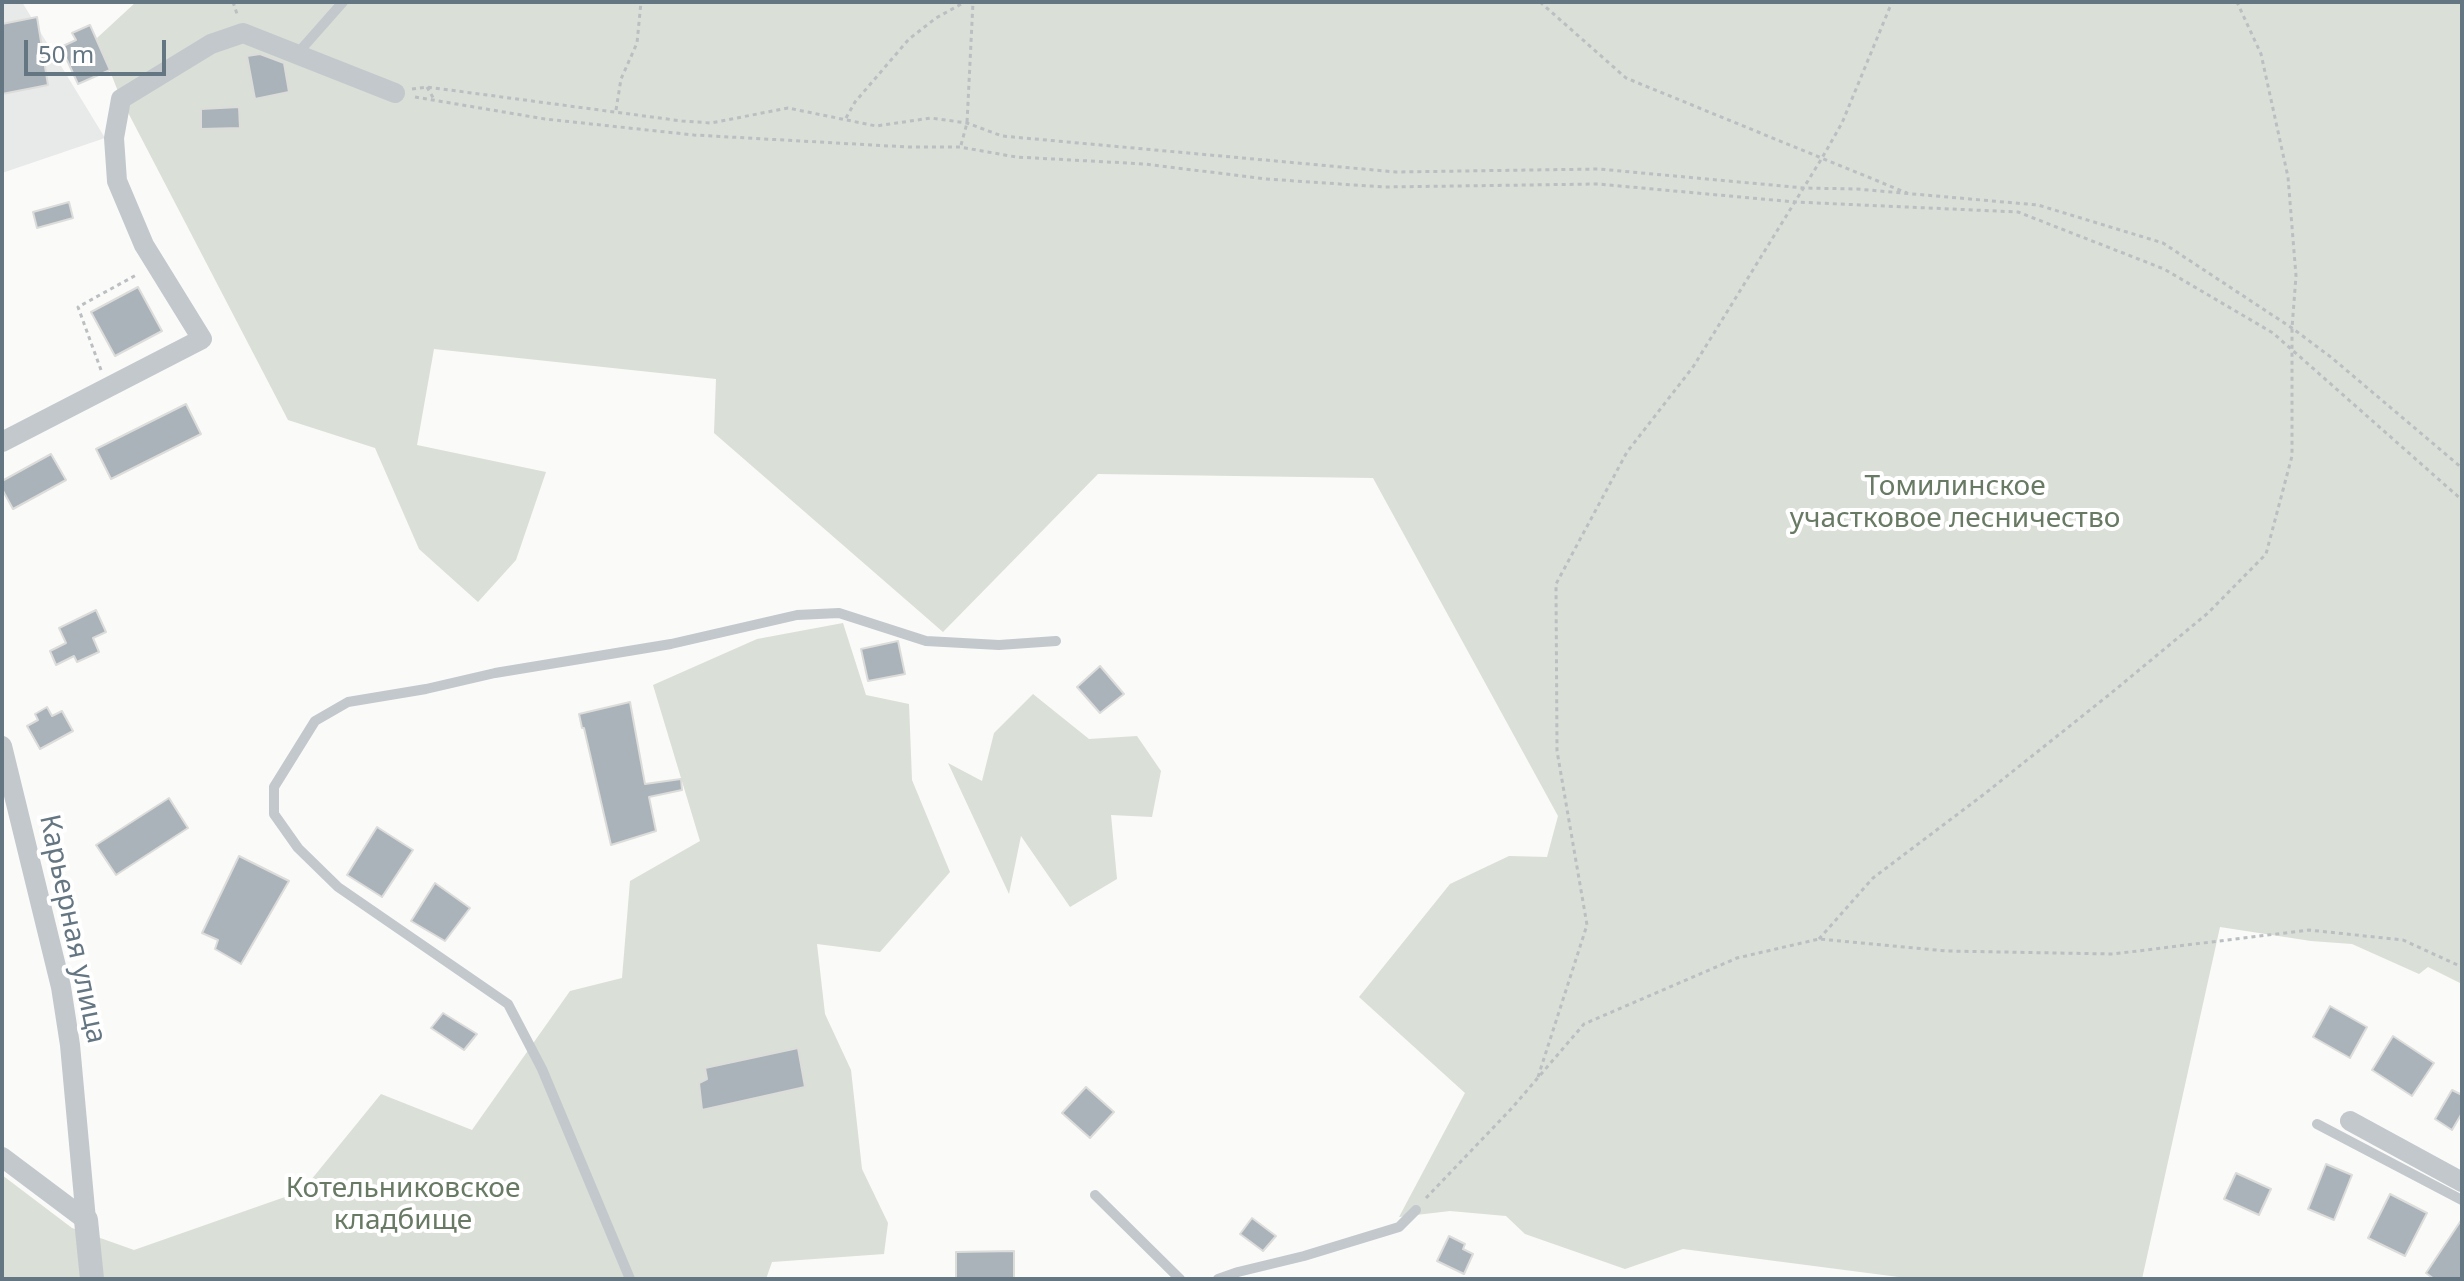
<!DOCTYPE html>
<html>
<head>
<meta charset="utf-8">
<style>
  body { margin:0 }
  #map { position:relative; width:2464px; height:1281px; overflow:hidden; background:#fafaf8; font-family:"Noto Sans",sans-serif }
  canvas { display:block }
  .frame { position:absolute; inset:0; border:4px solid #657683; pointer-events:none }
  .scale { position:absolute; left:24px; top:40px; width:142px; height:36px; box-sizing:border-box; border:4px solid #657683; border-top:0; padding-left:10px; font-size:24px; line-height:28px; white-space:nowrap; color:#657683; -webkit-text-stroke:6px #fff; paint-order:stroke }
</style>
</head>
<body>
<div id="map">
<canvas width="2464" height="1281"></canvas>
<div class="frame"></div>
<div class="scale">50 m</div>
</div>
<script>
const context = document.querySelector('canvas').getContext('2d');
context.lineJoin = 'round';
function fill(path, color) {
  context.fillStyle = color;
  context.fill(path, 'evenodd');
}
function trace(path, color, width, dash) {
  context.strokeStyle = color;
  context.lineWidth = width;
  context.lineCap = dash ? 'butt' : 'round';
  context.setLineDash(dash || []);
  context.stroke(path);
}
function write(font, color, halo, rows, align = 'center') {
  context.font = font + ' "Noto Sans",sans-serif';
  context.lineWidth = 8;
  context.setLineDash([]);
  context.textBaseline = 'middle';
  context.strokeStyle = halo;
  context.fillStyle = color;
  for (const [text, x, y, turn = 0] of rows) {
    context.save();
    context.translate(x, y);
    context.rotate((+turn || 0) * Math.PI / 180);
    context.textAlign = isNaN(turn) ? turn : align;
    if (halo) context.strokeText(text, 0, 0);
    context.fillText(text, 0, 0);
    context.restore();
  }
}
const built = new Path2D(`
  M2,2H22L105,138L2,173Z`);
const green = new Path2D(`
  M136,2H2462V984L2428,967L2419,974L2352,944L2311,941L2220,927L2142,1279H1914L1683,1249L1625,1269L1525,1234L1506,1216L1450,1211L1399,1217L1465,1093L1359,997L1450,884L1509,856L1547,857L1558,816L1373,478L1098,474L943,632L714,433L716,379L434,349L417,445L546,472L516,560L478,602L419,549L375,448L288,420L121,99L97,38Z
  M843,623L866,695L909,704L912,780L950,872L880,952L817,944L825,1014L851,1070L862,1169L888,1223L884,1254L772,1262L766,1279H2V1175L72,1228L134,1250L302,1191L381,1094L472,1130L570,991L622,978L630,881L700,841L653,685L757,639Z
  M1033,694L1089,739L1137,736L1161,771L1152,817L1111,815L1117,879L1070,907L1021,836L1009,894L948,763L982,781L994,733Z`);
const building = new Path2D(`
  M37,17L48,85L2,94V24Z
  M90,25L110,70L78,84L61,47L76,40L72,33Z
  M260,54L284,63L289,92L255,99L247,56Z
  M239,107L240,128L201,129V109Z
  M69,202L73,218L37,228L33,212Z
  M138,287L162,331L115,356L91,312Z
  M186,404L201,434L111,479L96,449Z
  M51,454L66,480L13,509L2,489V481Z
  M96,610L106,632L93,638L99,652L77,662L74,656L56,665L50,651L66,643L59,628Z
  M898,641L905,674L868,681L861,649Z
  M1100,666L1124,694L1100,713L1077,687Z
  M630,702L645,784L681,779L682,790L649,797L656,831L611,845L584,728H582L579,714Z
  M47,707L52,716L62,711L73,731L40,749L27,726L38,720L35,714Z
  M169,798L188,828L116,875L96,845Z
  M377,827L413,850L382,897L347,875Z
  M239,856L289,881L241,964L215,949L218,940L202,933Z
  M435,883L470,908L445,941L411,921Z
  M2330,1006L2367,1027L2350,1058L2313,1037Z
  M443,1013L477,1034L464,1050L431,1028Z
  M2393,1036L2434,1063L2412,1096L2372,1070Z
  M798,1048L805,1087L702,1110L699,1083L707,1079L705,1068Z
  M1086,1087L1114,1112L1090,1138L1062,1113Z
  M2452,1090L2462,1095V1113L2452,1130L2435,1119Z
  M2326,1164L2352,1175L2334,1220L2308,1209Z
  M2236,1173L2271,1189L2259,1215L2224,1199Z
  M2390,1194L2427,1213L2405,1256L2368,1238Z
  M1252,1218L1276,1236L1263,1251L1240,1234Z
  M2462,1219V1279H2434L2426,1273Z
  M1449,1236L1465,1244L1463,1249L1473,1254L1464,1274L1437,1261Z
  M1014,1251V1279H956V1252Z`);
const path = new Path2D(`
  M233,2L237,14
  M1540,2L1626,78L1907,193
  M427,87L435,101
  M412,89L427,87L682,121L711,123L788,108L876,126L931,118L967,123L1002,136L1396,172L1599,169L1804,188L1857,189L2038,205L2163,243L2292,328L2332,358L2462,468
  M415,97L545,119L694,135L908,147H960L1016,157L1145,164L1266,179L1384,187L1598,184L1795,202L2018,212L2164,269L2273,333L2462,500
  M616,110L621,79L637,43L641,2
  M846,118L855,102L909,39L936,18L965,2
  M961,145L967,123L973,2
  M101,370L78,307L138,274
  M1819,939L1873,878L1983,795L2110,694L2208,613L2266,554L2292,456V328L2296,276L2288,177L2261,54L2237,2
  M1538,1077L1587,925L1557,751L1556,584L1627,452L1693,367L1822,158L1842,123L1892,2
  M1426,1198L1512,1108L1584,1024L1737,958L1819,939L1946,951L2113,954L2309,930L2403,940L2462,967`);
const service = new Path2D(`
  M297,54L343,2
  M2317,1124L2462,1200
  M1095,1195L1180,1279
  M630,1279L542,1069L508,1004L338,887L298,848L274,814V787L315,721L348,702L426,689L495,673L671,644L797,615L839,613L926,641L999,645L1056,641
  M1218,1279L1238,1272L1304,1256L1399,1227L1416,1210`);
const minor = new Path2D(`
  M2,442L202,339L144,245L117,181L114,138L121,99L211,44L243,33L395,93
  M2,746L61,987L70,1045L86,1220
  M2350,1121L2462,1182
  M2,1157L86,1220`);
const tertiary = new Path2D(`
  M86,1220L92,1279`);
const parkNames = [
  ["Томилинское",1955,487],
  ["участковое лесничество",1955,519],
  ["Котельниковское",403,1189],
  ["кладбище",403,1221]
];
const streetNames = [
  ["Карьерная улица",72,929,78]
];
fill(built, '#e8e9e9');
fill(green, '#dadfd7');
fill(building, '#aab3b9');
trace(building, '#dcdcda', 2);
trace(path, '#bbbfc2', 3, [4, 4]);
trace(service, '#c3c8cc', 10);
trace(minor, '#c3c8cc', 20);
trace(tertiary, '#c3c8cc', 24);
write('28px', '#687a64', '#fff', parkNames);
write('28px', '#657683', '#fff', streetNames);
</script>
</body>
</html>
